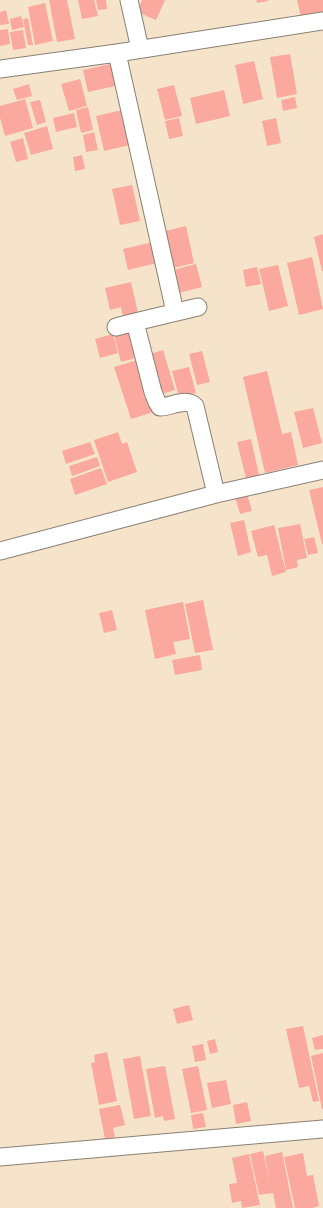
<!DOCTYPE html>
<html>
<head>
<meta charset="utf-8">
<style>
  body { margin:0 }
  canvas { display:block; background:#f6e4ca }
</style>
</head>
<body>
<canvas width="323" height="1208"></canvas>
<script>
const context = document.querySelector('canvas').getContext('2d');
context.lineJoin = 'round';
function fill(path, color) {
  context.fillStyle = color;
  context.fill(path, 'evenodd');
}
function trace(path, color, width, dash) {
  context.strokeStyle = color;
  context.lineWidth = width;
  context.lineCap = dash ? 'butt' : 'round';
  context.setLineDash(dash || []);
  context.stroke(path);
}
const building = new Path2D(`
  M49,0H67L75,39L57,42Z
  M78,0H94L98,16L82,19Z
  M96,0H106L107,9L98,10Z
  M142,0H165L156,20L137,12Z
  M256,0H268V1L257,3Z
  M297,0H323V13L301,18Z
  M45,3L53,41L35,45L28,7Z
  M6,10L9,24L0,25V12Z
  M21,16L24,27L12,30L10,19Z
  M28,18L33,45H28L23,19Z
  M8,29L10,44L0,46V30Z
  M23,30L26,48L13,50L10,32Z
  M290,54L297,94L277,98L270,57Z
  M254,61L263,99L243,104L235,65Z
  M115,63L120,85L88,92L83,70Z
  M80,79L87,106L69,111L61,84Z
  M29,84L32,96L17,100L13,89Z
  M174,85L182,116L165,120L157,89Z
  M224,90L230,116L196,124L190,98Z
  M295,97L297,108L283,111L281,100Z
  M25,99L33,128L5,136L0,118V106Z
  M40,100L46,122L37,125L30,102Z
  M88,107L93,130L81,133L76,110Z
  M122,110L130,145L104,151L96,116Z
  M74,113L77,127L56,132L53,118Z
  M179,118L183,136L169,139L165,121Z
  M276,118L281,143L267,146L262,121Z
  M47,126L53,149L31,155L24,133Z
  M94,132L98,150L86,152L83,135Z
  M23,138L28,159L16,162L10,142Z
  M82,155L85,169L75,171L73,157Z
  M132,185L140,221L120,225L112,189Z
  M186,226L194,263L170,269L161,232Z
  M323,234V271H322L314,237Z
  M153,242L157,263L128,270L123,249Z
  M312,257L323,309L299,315L287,263Z
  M196,264L202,287L175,294L170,271Z
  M278,265L288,306L269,311L259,269Z
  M257,267L261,284L246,287L243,270Z
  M131,282L138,313L123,317L121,307L110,310L105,288Z
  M132,326L139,357L121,362L113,331Z
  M113,334L118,353L100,358L95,339Z
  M163,350L175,390L158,395L146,355Z
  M202,351L210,382L197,385L189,354Z
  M140,359L157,411L131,419L114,367Z
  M189,367L196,393L179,397L172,371Z
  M267,371L282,434L291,432L298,465L265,473L243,377Z
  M313,408L322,443L303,448L294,412Z
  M118,432L122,444L127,442L137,472L108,482L94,440Z
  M251,439L259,475L246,478L237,442Z
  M90,442L95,454L66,464L62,451Z
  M97,457L100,466L72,476L69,466Z
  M101,468L107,484L75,495L70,479Z
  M323,487V544H322L309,490Z
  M247,494L252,511L240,514L235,497Z
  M244,520L251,552L238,556L230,523Z
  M300,524L307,558L297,560L298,567L286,570L278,528Z
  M274,525L286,572L272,576L267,555L258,557L251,531Z
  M314,537L318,553L308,555L304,539Z
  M203,600L213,650L195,653L185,604Z
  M183,602L190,639L173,642L176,654L155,659L145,610Z
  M112,610L117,630L104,633L99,613Z
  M200,655L202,670L175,675L172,660Z
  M189,1005L193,1020L177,1024L173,1009Z
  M303,1026L319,1101L313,1102L309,1086L299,1088L286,1029Z
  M323,1035V1049L315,1050L312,1038Z
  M215,1039L218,1052L210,1054L207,1041Z
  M203,1044L206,1060L195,1062L192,1046Z
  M107,1052L117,1101L99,1105L91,1063L95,1062L94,1055Z
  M323,1053V1109H322L311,1056Z
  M140,1056L151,1116L134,1119L123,1059Z
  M165,1066L175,1119L164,1121L163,1116L155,1118L146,1069Z
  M198,1066L207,1110L191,1113L182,1069Z
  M226,1080L231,1104L212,1108L207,1083Z
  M247,1102L251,1121L236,1124L233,1105Z
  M120,1105L125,1125L113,1128L115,1137L105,1139L99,1109Z
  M203,1113L206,1127L193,1129L191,1115Z
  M263,1151L270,1184L265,1156L282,1152L293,1208H276L273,1193L259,1195L250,1154Z
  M303,1153L307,1176L313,1175L319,1206L313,1208H295L284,1157Z
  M249,1154L260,1205L242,1208L241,1201L232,1203L229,1184L237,1183L232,1158Z`);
const minor = new Path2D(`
  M129,0L140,49
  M117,53L175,312
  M0,69L117,53L323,21
  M198,307L135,322L153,392L157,402L160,407C171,407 186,397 195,406L216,494
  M116,327L135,322
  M0,551L216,494L323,470
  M0,1157L323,1129`);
fill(building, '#fba99f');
trace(minor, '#898073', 19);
trace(minor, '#fff', 17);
</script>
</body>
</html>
